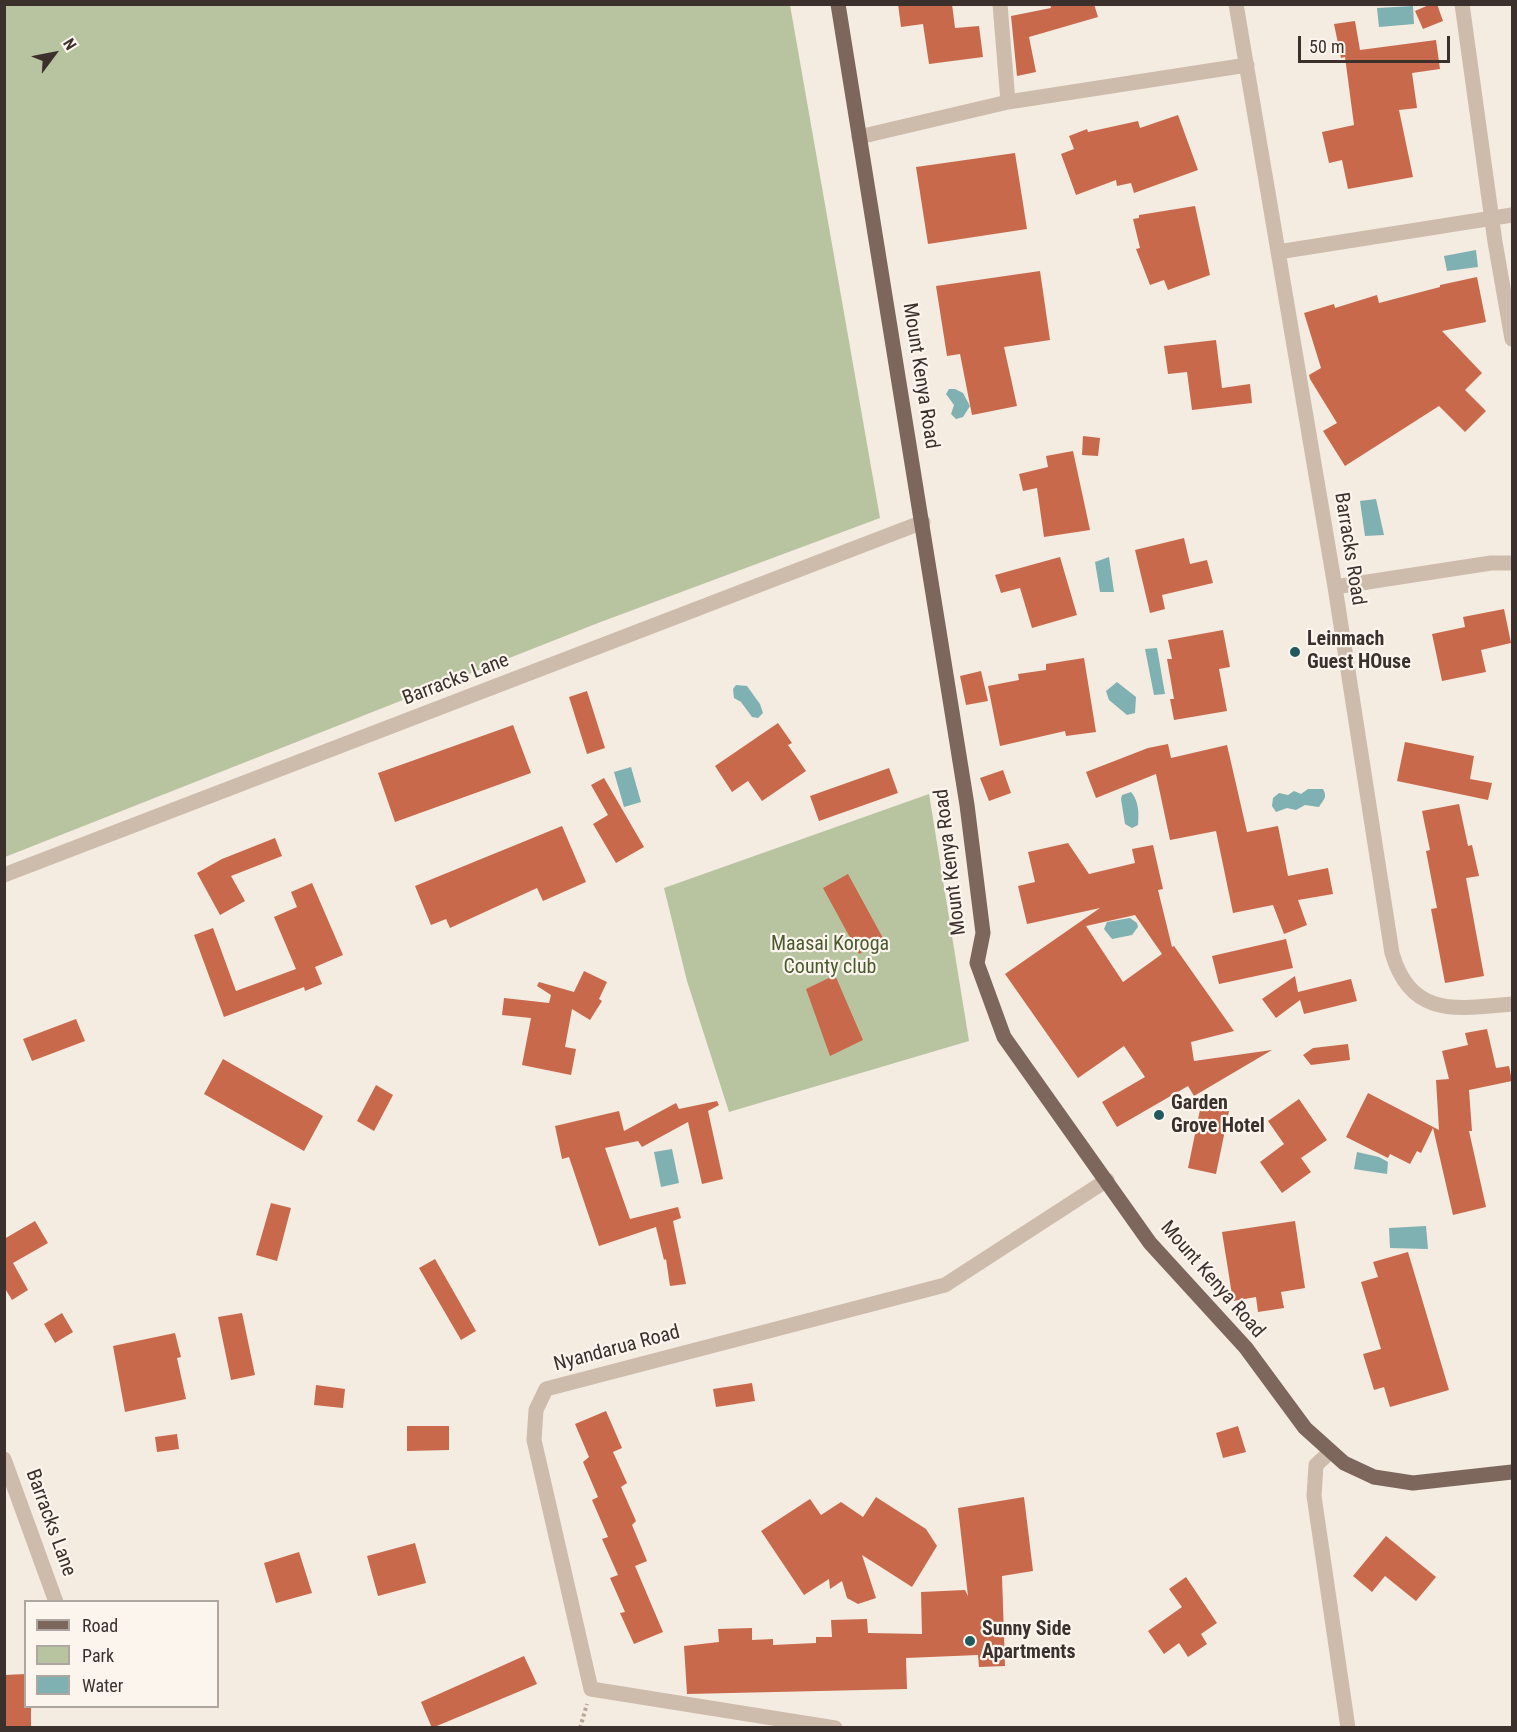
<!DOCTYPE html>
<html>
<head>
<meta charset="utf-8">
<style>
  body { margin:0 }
  #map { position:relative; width:1517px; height:1732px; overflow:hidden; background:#f4ebe1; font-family:"Roboto Condensed",sans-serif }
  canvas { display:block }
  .frame { position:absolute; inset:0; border:6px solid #3b302b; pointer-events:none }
  .legend { position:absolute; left:24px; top:1600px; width:195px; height:108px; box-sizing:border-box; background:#fbf5ee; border:2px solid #aea6a0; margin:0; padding:8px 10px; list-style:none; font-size:18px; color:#3b302b }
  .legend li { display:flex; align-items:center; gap:12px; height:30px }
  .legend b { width:30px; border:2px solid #aea6a0 }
  .north { position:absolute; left:24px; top:24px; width:60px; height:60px; -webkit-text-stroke:4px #fbf5ee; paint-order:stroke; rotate:58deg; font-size:16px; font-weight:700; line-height:24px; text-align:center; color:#3b302b }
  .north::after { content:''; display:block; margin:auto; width:21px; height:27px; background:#3b302b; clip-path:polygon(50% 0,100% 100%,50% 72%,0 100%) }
  .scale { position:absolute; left:1298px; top:36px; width:152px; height:27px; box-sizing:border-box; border:3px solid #3b302b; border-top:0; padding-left:8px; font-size:18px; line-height:21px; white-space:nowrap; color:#3b302b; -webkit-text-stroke:4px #fbf5ee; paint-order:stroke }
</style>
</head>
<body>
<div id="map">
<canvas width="1517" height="1732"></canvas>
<div class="frame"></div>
<ul class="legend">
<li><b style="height:8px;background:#7d675c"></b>Road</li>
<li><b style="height:16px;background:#b8c4a0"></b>Park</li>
<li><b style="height:16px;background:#7fb0b2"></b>Water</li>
</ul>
<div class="north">N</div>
<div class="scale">50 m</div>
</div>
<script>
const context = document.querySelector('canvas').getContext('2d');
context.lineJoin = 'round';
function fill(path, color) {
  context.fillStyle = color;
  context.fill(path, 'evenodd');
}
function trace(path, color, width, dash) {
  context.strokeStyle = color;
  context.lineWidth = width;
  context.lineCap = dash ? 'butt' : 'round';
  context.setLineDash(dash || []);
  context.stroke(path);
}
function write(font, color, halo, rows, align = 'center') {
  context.font = font + ' "Roboto Condensed",sans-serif';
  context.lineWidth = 4.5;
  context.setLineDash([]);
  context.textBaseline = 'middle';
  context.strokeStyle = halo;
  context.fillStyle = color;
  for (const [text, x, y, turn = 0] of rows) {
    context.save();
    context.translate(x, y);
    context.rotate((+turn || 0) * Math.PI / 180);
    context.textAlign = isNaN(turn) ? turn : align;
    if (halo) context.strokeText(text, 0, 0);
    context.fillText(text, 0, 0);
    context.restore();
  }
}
const green = new Path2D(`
  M5,4L790,5L880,518L598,623L5,857Z
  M929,794L969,1041L729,1112L687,981L664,888Z`);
const water = new Path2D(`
  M1413,6L1414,24L1379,27L1377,8Z
  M1476,250L1478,267L1447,271L1444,256Z
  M949,389H955L963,393L970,406L963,417L956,419L951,414L954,405L946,394Z
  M1376,499L1384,535L1365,536L1360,501Z
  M1109,557L1114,592H1100L1095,562Z
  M1157,648L1165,694L1154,695L1145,649Z
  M1117,682L1136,697L1135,713L1127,715L1109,700L1106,691Z
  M736,685L747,686L760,704L763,713L758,718L752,717L741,702L734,698L733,689Z
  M631,767L641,802L624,807L614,772Z
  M1308,789H1323C1328,798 1323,800 1319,807L1305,805L1296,810L1287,808L1276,812L1272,806L1273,798L1279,793L1288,795L1294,791L1301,794Z
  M1131,792C1139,801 1139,814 1138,825L1132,828L1125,824L1121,799L1122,795Z
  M1130,918L1137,923L1138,927L1132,935L1112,939L1104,929L1107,922Z
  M672,1149L679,1183L661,1187L654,1152Z
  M1357,1152L1379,1157L1388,1162L1387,1174L1354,1169Z
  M1426,1226L1428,1249L1390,1248L1389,1228Z`);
const building = new Path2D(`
  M898,4H952L955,28L979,26L983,57L929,64L923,24L901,27Z
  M1050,4H1094L1098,17L1029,37L1036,72L1017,76L1011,16L1051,8Z
  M1431,4H1437L1443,21L1423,29L1415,11Z
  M1355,21L1360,50L1436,40L1440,69L1412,73L1417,108L1399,110L1413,177L1348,189L1342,160L1329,163L1322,132L1354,125L1345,57L1341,58L1334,24Z
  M1178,115L1198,170L1134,193L1131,183L1117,186L1116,180L1076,195L1061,154L1074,149L1069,136L1087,129L1088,132L1138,121L1140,128Z
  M1015,153L1027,229L928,244L916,167Z
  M1195,206L1210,275L1168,290L1164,280L1150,285L1136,249L1140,248L1133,219L1139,218V215Z
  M1040,271L1050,340L1004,347L1017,406L972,415L960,354L947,356L936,286Z
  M1477,277L1486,322L1442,331L1482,373L1465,390L1486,411L1465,432L1439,406L1345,466L1323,431L1337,423L1310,379L1309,375L1321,368L1304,313L1334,304L1335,308L1377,295L1379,303L1440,287V285Z
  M1216,340L1222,388L1250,384L1252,403L1192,410L1187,372L1168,374L1164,346Z
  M1083,436L1100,438L1098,456L1082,455Z
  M1073,451L1090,530L1044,537L1037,488L1023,491L1019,474L1048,467L1046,456Z
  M1184,538L1190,564L1207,560L1213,583L1162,595L1165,609L1150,613L1135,550Z
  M1060,557L1077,615L1032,628L1020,588L1001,593L995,575Z
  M1504,609L1511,643L1481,650L1486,672L1442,681L1432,634L1465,627L1463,617Z
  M1223,630L1230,667L1219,669L1227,711L1174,720L1170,699H1174L1167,659H1172L1168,640Z
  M1084,658L1096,732L1066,736L1065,731L1000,746L988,686L1019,680L1018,674L1046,670V664Z
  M981,671L988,701L966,705L960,676Z
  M587,691L605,748L587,754L569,697Z
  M778,723L792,743L788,745L806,771L762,801L748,781L732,792L715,766Z
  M513,725L531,773L395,822L378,773Z
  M1405,742L1474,756L1470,779L1492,783L1488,800L1397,781Z
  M1168,744L1171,758L1227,745L1247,832L1278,826L1288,876L1328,868L1333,894L1298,900L1307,925L1284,934L1273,905L1233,913L1216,831L1170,840L1156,774L1096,798L1086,772L1148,748Z
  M889,768L898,793L819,821L810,796Z
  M1003,770L1011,793L989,801L980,778Z
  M604,778L644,847L616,863L593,824L608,815L591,785Z
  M1459,804L1468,846L1472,845L1479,876L1466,878L1484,976L1445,983L1431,909L1437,908L1426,851L1430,850L1422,811Z
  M562,826L586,882L543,901L537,888L450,928L446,919L431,925L415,886Z
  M275,838L282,856L231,876L245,901L220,915L197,873L222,859Z
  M1068,843L1089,874L1135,863L1132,849L1153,845L1163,889L1158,890L1172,947L1174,946L1234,1031L1191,1042L1194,1061L1272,1050L1194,1096L1188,1086L1117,1127L1102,1102L1145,1077L1124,1046L1078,1078L1005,974L1100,908L1027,924L1018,886L1035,882L1028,852ZM1135,915L1162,954L1123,982L1086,926Z
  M848,874L884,940L859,954L823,888Z
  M312,883L343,955L315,967L322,984L305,991L304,987L224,1017L194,935L213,928L236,991L296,969L274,917L297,907L291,892Z
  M1286,939L1293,968L1219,984L1212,956Z
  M584,971L607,982L599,999L602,1001L590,1020L572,1009L565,1047L576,1049L571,1075L522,1065L531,1018L502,1015L504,998L549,1003L551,995L537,986L539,982L574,992Z
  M835,975L863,1040L830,1056L806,989Z
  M1295,976L1298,992L1351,979L1357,1001L1304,1014L1300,1000L1276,1018L1262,999Z
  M76,1019L85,1041L32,1061L23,1039Z
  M1487,1029L1496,1068L1509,1066L1512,1081L1469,1090L1472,1131H1469L1486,1207L1453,1215L1433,1128L1421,1153L1417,1151L1410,1164L1390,1154L1388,1158L1346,1137L1368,1093L1439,1130L1436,1080L1449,1079L1442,1051L1468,1045L1465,1033Z
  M1348,1044L1350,1060L1311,1065L1303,1055L1313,1048Z
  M223,1059L323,1116L304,1151L204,1094Z
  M376,1085L393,1095L374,1131L357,1121Z
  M1299,1099L1327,1140L1301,1158L1311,1172L1282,1193L1260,1162L1284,1144L1268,1121Z
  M717,1101L719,1105L708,1111L723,1179L702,1184L688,1122L642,1147L638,1141L605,1148L630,1219L678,1207L681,1218L673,1221L686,1284L670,1286L666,1259L664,1260L656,1227L599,1246L569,1157L562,1159L555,1126L619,1111L624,1131L676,1103L679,1109Z
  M1201,1105L1229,1111L1216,1174L1188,1168Z
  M271,1203L291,1208L277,1261L256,1255Z
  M35,1221L48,1243L13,1263L28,1290L12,1300L4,1287V1239Z
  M1295,1221L1305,1288L1281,1292L1284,1308L1258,1312L1256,1297L1233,1301L1222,1232Z
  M1408,1252L1449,1390L1390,1407L1384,1387L1374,1390L1363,1354L1381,1349L1361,1282L1378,1277L1373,1262Z
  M435,1259L476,1331L461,1340L419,1268Z
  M62,1313L73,1332L55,1343L44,1324Z
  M242,1313L255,1375L231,1380L218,1317Z
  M175,1333L181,1357L177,1358L186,1399L125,1412L113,1346Z
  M752,1383L755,1401L716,1407L713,1389Z
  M316,1385L345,1389L343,1408L314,1405Z
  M606,1411L622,1448L613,1452L627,1483L621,1487L636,1521L632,1525L647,1561L635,1566L663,1632L634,1644L620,1613L625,1612L610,1578L618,1575L602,1539L608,1537L592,1500L598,1497L583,1462L589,1457L575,1424Z
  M407,1426H449V1450L407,1451Z
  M1238,1426L1246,1452L1223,1458L1216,1433Z
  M177,1434L179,1449L157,1452L155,1437Z
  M876,1497L926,1529L937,1546L912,1587L862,1555L876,1598L858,1604L847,1598L842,1581L830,1589L829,1579L804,1595L761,1531L810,1499L821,1515L841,1502L863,1517Z
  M1024,1497L1033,1571L1002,1576L1005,1666L979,1667L978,1655L906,1658L907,1689L687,1694L684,1646L719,1642L718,1629L752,1628V1640L773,1639V1645L816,1643V1637H832L831,1620L867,1619L868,1633L922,1634L921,1592L965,1590L968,1596L958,1508Z
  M1386,1536L1436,1577L1416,1601L1385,1576L1372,1592L1353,1576Z
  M415,1543L426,1583L378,1596L367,1556Z
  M299,1552L312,1593L276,1603L264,1563Z
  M1186,1577L1217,1623L1201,1634L1207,1644L1188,1657L1179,1643L1164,1654L1148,1631L1182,1607L1169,1589Z
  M524,1656L537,1684L432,1728L421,1702Z
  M26,1674V1707H31V1728H4V1675Z`);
const path = new Path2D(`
  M580,1728L587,1704`);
const minor = new Path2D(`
  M1000,4L1008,102
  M1236,4L1335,587L1392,953C1411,1018 1456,1009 1512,1004
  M1462,4L1495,242L1512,339
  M859,137L1008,102L1247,65
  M1278,252L1512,215
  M1335,587L1491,563H1512
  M4,875L923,522
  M1330,1452L1316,1465L1314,1496L1348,1728
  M4,1459L56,1602
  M835,1728L591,1689L534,1440L536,1410L546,1389L945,1285L1107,1180`);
const major = new Path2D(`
  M838,4L967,805L983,933L977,963L1004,1037L1150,1243L1246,1348L1305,1428L1344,1463L1374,1477L1413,1483L1512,1472`);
const markers = [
  [1295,652,6,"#1f5a5e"],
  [1159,1115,6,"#1f5a5e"],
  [970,1641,6,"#1f5a5e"]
];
const streetNames = [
  ["Mount Kenya Road",920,376,81],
  ["Barracks Road",1349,549,81],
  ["Barracks Lane",456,680,-21],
  ["Mount Kenya Road",951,862,-97],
  ["Mount Kenya Road",1212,1280,49],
  ["Nyandarua Road",617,1349,-15],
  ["Barracks Lane",50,1523,70]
];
const poiNames = [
  ["Leinmach",1307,640],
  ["Guest HOuse",1307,663],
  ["Garden",1171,1104],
  ["Grove Hotel",1171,1127],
  ["Sunny Side",982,1630],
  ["Apartments",982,1653]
];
const parkNames = [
  ["Maasai Koroga",830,945],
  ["County club",830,968]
];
fill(green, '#b8c4a0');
fill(water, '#7fb0b2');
fill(building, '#c8694b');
trace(path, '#b9a596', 4, [3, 3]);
trace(minor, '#cdbbac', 15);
trace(major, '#7d675c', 15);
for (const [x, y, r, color] of markers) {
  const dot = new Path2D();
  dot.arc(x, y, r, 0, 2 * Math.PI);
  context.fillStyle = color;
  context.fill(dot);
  trace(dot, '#fbf5ee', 2);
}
write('20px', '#3b302b', '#fbf5ee', streetNames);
write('bold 20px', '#3b302b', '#fbf5ee', poiNames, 'left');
write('20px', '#4a5a2e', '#fbf5ee', parkNames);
</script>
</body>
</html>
